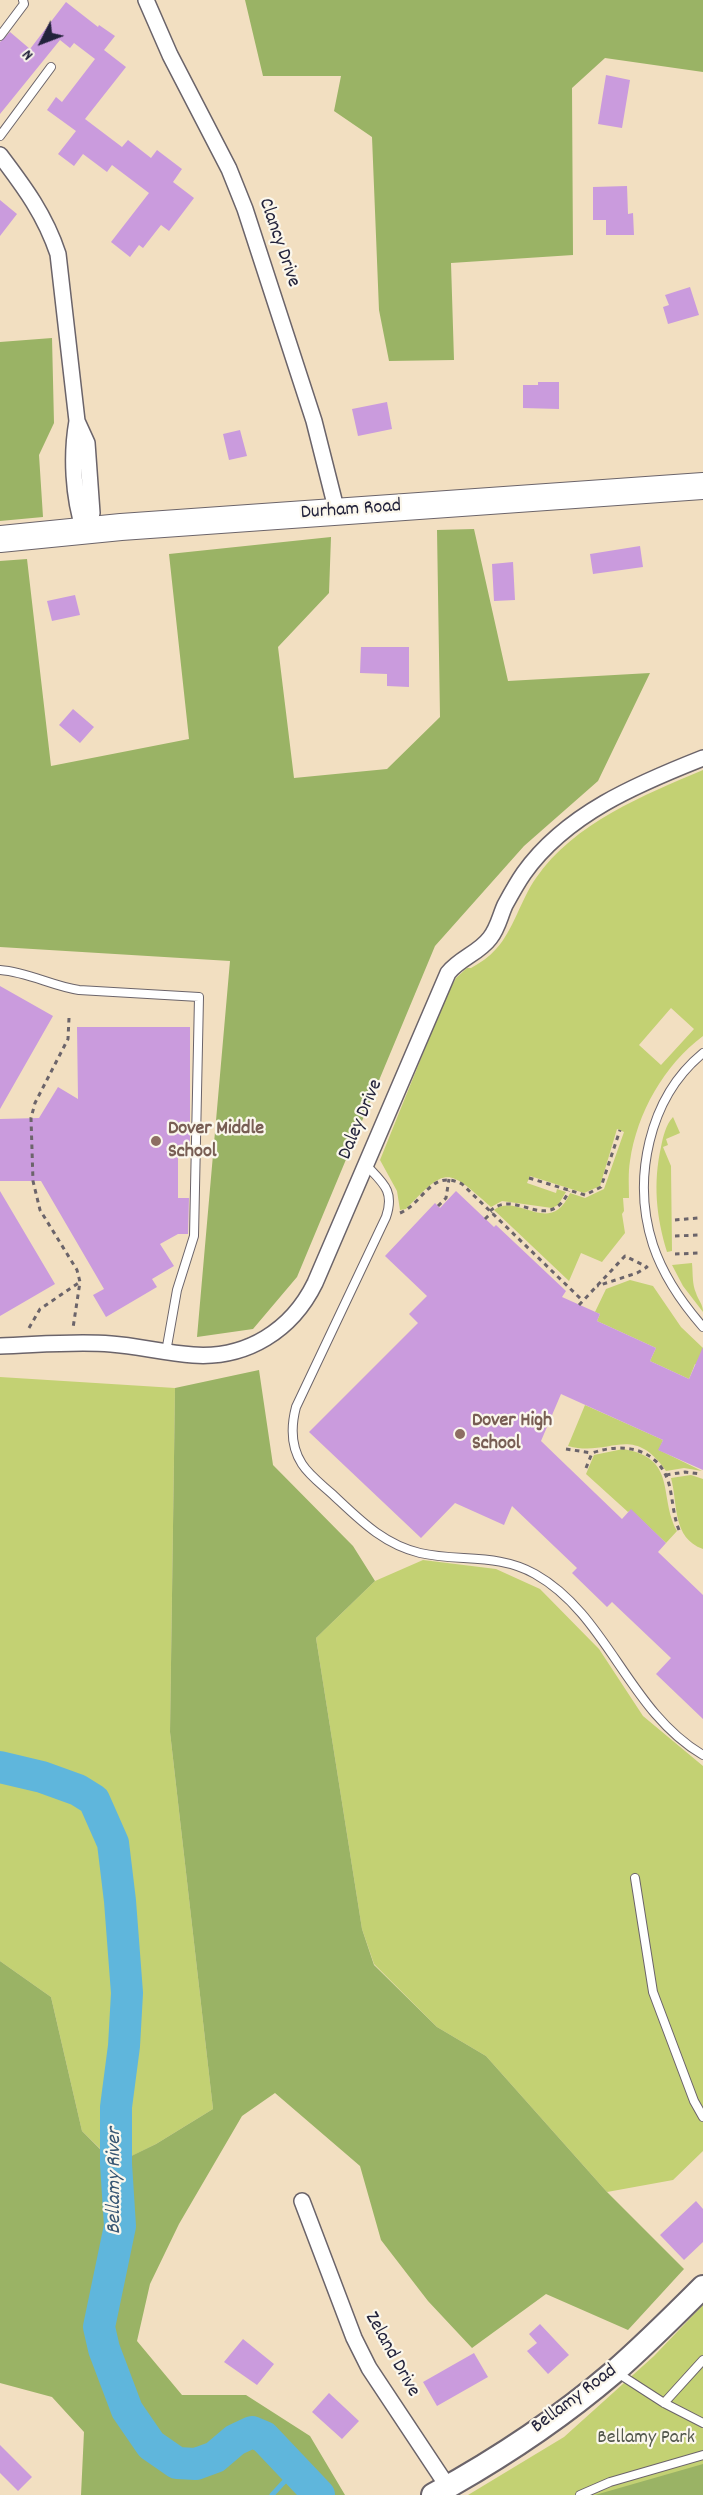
<!DOCTYPE html>
<html>
<head>
<meta charset="utf-8">
<style>
  body { margin:0 }
  #map { position:relative; width:703px; height:2495px; overflow:hidden; background:#f2dfc1; font-family:Dekko,sans-serif }
  canvas { display:block }
  .north { position:absolute; left:12px; top:12px; width:60px; height:60px; -webkit-text-stroke:4px #fbf7ec; paint-order:stroke; rotate:228deg; font-size:16px; font-weight:700; line-height:24px; text-align:center; color:#22223b }
  .north::after { content:''; display:block; margin:auto; width:21px; height:27px; background:#22223b; clip-path:polygon(50% 0,100% 100%,50% 72%,0 100%) }
</style>
</head>
<body>
<div id="map">
<canvas width="703" height="2495"></canvas>
<div class="north">N</div>
</div>
<script>
const context = document.querySelector('canvas').getContext('2d');
context.lineJoin = 'round';
function fill(path, color) {
  context.fillStyle = color;
  context.fill(path, 'evenodd');
}
function trace(path, color, width, dash) {
  context.strokeStyle = color;
  context.lineWidth = width;
  context.lineCap = dash ? 'butt' : 'round';
  context.setLineDash(dash || []);
  context.stroke(path);
}
function write(font, color, halo, rows, align = 'center') {
  context.font = font + ' Dekko,sans-serif';
  context.lineWidth = 4.5;
  context.setLineDash([]);
  context.textBaseline = 'middle';
  context.strokeStyle = halo;
  context.fillStyle = color;
  for (const [text, x, y, turn = 0] of rows) {
    context.save();
    context.translate(x, y);
    context.rotate((+turn || 0) * Math.PI / 180);
    context.textAlign = isNaN(turn) ? turn : align;
    if (halo) context.strokeText(text, 0, 0);
    context.fillText(text, 0, 0);
    context.restore();
  }
}
const green = new Path2D(`
  M703,770V1036C664,1065 637,1113 630,1161C628,1173 629,1185 629,1198H623L624,1211L622,1214L625,1233L602,1262L581,1253L569,1281L494,1210C518,1192 550,1238 570,1193L585,1198L604,1189L624,1132L617,1129L600,1186L584,1193L530,1176L527,1183L556,1193L557,1189L566,1192L558,1205L552,1208L502,1201L491,1207C447,1168 447,1166 406,1209L400,1210L397,1191L380,1160L447,994L456,978L467,968H471C480,963 489,957 496,949C513,931 521,899 536,878C574,823 644,795 703,770ZM671,1008L694,1029L661,1065L639,1045Z
  M673,1117L680,1133L666,1139L668,1145L663,1147L671,1166L672,1251L667,1252C656,1216 653,1183 661,1147C663,1137 666,1124 673,1117Z
  M692,1263C693,1273 692,1284 696,1293C698,1300 703,1304 703,1312L683,1286L672,1265Z
  M630,1280L653,1286L681,1327L703,1348V1367L695,1364L689,1379L650,1361L656,1348L597,1321L600,1314L595,1312L606,1289Z
  M0,1377L175,1388L170,1732L213,2109L156,2144L116,2164L82,2131L51,1997L0,1961Z
  M585,1405L663,1440L659,1450L702,1471L684,1468L666,1471C632,1422 610,1458 568,1446Z
  M623,1449C678,1458 658,1496 677,1531L666,1543L631,1510L628,1512L586,1474L594,1455Z
  M691,1475L703,1479V1549C672,1538 678,1504 671,1478Z
  M423,1560L496,1569L540,1589L599,1649L643,1716L703,1766V2151L673,2180L607,2192L486,2056L437,2027L374,1964L362,1929L316,1638L375,1581Z
  M703,2305V2495H468L564,2437L654,2356Z`);
const forest = new Path2D(`
  M245,0H703V72L605,58L572,88L573,255L451,263L454,360L389,361L379,310L372,137L334,111L341,76H263Z
  M52,338L54,423L39,455L43,517L0,521V342Z
  M474,529L508,681L650,673L598,781L524,846L435,946L297,1277L253,1329L197,1337L230,961L0,947V561L27,559L51,766L189,739L169,554L331,537L329,593L278,647L294,778L387,769L440,717L437,530Z
  M259,1370L273,1465L353,1546L375,1581L316,1638L362,1929L374,1965L437,2027L486,2056L607,2192L684,2269L628,2330L546,2294L472,2348L428,2301L381,2240L360,2166L275,2093L242,2116L179,2224L150,2284L137,2341L182,2395H246L310,2436L345,2495H81L84,2432L52,2397L0,2383V1961L51,1997L82,2131L115,2164L156,2144L213,2109L170,1732L175,1388Z
  M703,2464V2495H595Z`);
const stream = new Path2D(`
  M272,2495L295,2470`);
const river = new Path2D(`
  M0,1767L42,1777L78,1790L94,1800L113,1843L120,1901L127,1993L124,2046L116,2107V2164L120,2226L99,2327L104,2349L127,2410L151,2445L177,2463L196,2464L215,2457L235,2440L252,2432L264,2437L319,2495`);
const building = new Path2D(`
  M66,2L98,27L99,25L115,36L104,50L126,67L85,119L122,147L128,140L151,158L157,150L182,169L173,182L194,198L169,231L161,225L143,248L139,245L130,257L111,242L149,193L112,165L107,172L83,154L74,166L58,154L76,131L47,110L56,97L62,102L95,59L74,43L70,48L60,40L0,114V42L10,32L30,49Z
  M606,75L630,80L622,128L598,124Z
  M627,186L628,214L633,213L634,235H606V220H593V187Z
  M0,200L17,214L0,236Z
  M690,287L699,315L668,324L663,307L669,305L665,295Z
  M538,382H559V409L523,408V385H538Z
  M387,402L392,429L358,436L352,409Z
  M240,430L247,456L229,460L223,434Z
  M640,546L643,567L593,574L590,554Z
  M513,562L515,600L494,601L492,564Z
  M75,595L80,615L52,621L47,601Z
  M361,647H409V687L387,686V674L360,673Z
  M73,709L94,727L80,743L59,725Z
  M0,986L53,1016L0,1109Z
  M77,1027H190V1145H178V1198H189L188,1234H178L160,1244L174,1266L152,1279L157,1287L106,1317L93,1295L104,1289L41,1181H0V1119L39,1118L58,1087L78,1099Z
  M0,1191L55,1284L0,1316Z
  M456,1191L494,1227L496,1225L566,1291L562,1297L600,1314L597,1321L656,1348L650,1361L689,1379L703,1347V1470L658,1450L663,1440L561,1394L541,1441L622,1519L631,1509L666,1543L658,1552L703,1595V1719L656,1674L671,1658L612,1602L607,1607L572,1573L577,1568L512,1506L504,1525L455,1503L421,1538L309,1432L418,1323L409,1314L427,1296L385,1256L435,1203L440,1208Z
  M696,2201L703,2209V2242L684,2260L660,2235Z
  M540,2324L569,2355L548,2374L527,2351L537,2343L529,2334Z
  M243,2339L274,2364L257,2385L224,2362Z
  M474,2353L488,2377L437,2406L423,2382Z
  M329,2393L359,2421L342,2439L312,2412Z
  M0,2445L32,2477L18,2491L0,2473Z`);
const path = new Path2D(`
  M69,1018L68,1039L35,1103L31,1118L33,1181L40,1210L77,1270L80,1282L73,1328
  M529,1178L585,1195L601,1187L620,1130
  M438,1206L446,1198L449,1179
  M490,1211C516,1187 548,1236 569,1191
  M400,1213C424,1203 431,1168 462,1184L583,1301
  M485,1219L492,1212
  M675,1220L698,1218
  M675,1236L699,1235
  M675,1254L700,1253
  M579,1305L625,1256L647,1267L637,1273L597,1286
  M29,1328L40,1309L80,1282
  M566,1449L592,1453
  M586,1468L592,1453C623,1442 659,1448 669,1484C673,1500 673,1515 679,1530
  M666,1475L685,1472L701,1474`);
const lane = new Path2D(`
  M0,36L24,4L23,0
  M0,136L51,67
  M0,970C28,972 52,986 79,990L199,997L194,1236L177,1290L166,1352
  M703,1053C648,1098 632,1180 653,1245C663,1275 682,1303 703,1327
  M366,1165C383,1183 395,1191 386,1217L296,1407C291,1426 291,1447 302,1464C309,1475 321,1484 331,1493C358,1518 382,1544 420,1553C459,1562 498,1553 535,1574C608,1615 628,1711 703,1755
  M635,1878L653,1992L694,2101L703,2117
  M616,2372L664,2403L703,2423
  M664,2403L703,2360
  M580,2495L610,2482L703,2455`);
const street = new Path2D(`
  M146,0L170,55L229,169L245,209L314,421L337,512
  M0,155C25,188 45,215 58,254L77,421
  M77,421L87,443L92,513L84,530C73,497 71,455 77,421Z
  M0,1346C36,1345 74,1341 111,1344C138,1346 165,1353 193,1355C247,1359 292,1330 315,1283L448,973C460,958 479,953 490,938C498,928 500,916 505,905C511,894 517,883 524,873C566,814 637,784 703,758
  M302,2201L354,2338L369,2368L448,2487`);
const secondary = new Path2D(`
  M433,2495C497,2460 559,2419 614,2372C645,2345 674,2316 703,2287`);
const primary = new Path2D(`
  M0,539L121,527L703,486`);
const markers = [
  [156,1141,6,"#8d6e63"],
  [460,1434,6,"#8d6e63"]
];
const streetNames = [
  ["Clancy Drive",278,243,71],
  ["Durham Road",351,511,-4],
  ["Daley Drive",362,1120,-67],
  ["Zeland Drive",391,2355,61],
  ["Bellamy Road",575,2400,-37]
];
const educationNames = [
  ["Dover Middle",168,1130],
  ["School",168,1153],
  ["Dover High",472,1422],
  ["School",472,1445]
];
const parkNames = [
  ["Bellamy Park",646,2439]
];
const waterNames = [
  ["Bellamy River",116,2181,-90]
];
fill(green, '#c3d173');
fill(forest, '#9ab365');
trace(stream, '#5fb6dc', 5);
trace(river, '#5fb6dc', 32);
fill(building, '#ca9bdd');
trace(lane, '#6b646a', 10);
trace(street, '#6b646a', 18);
trace(secondary, '#6b646a', 26);
trace(primary, '#6b646a', 28);
trace(path, '#6b646a', 3, [4.5, 4.5]);
trace(lane, '#fff', 8);
trace(street, '#fff', 15);
trace(secondary, '#fff', 22);
trace(primary, '#fff', 26);
for (const [x, y, r, color] of markers) {
  const dot = new Path2D();
  dot.arc(x, y, r, 0, 2 * Math.PI);
  context.fillStyle = color;
  context.fill(dot);
  trace(dot, '#fbf7ec', 2);
}
write('20px', '#22223b', '#fbf7ec', streetNames);
write('bold 20px', '#785e54', '#fbf7ec', educationNames, 'left');
write('20px', '#52574c', '#fbf7ec', parkNames);
write('italic 21px', '#375673', '#fbf7ec', waterNames);
</script>
</body>
</html>
